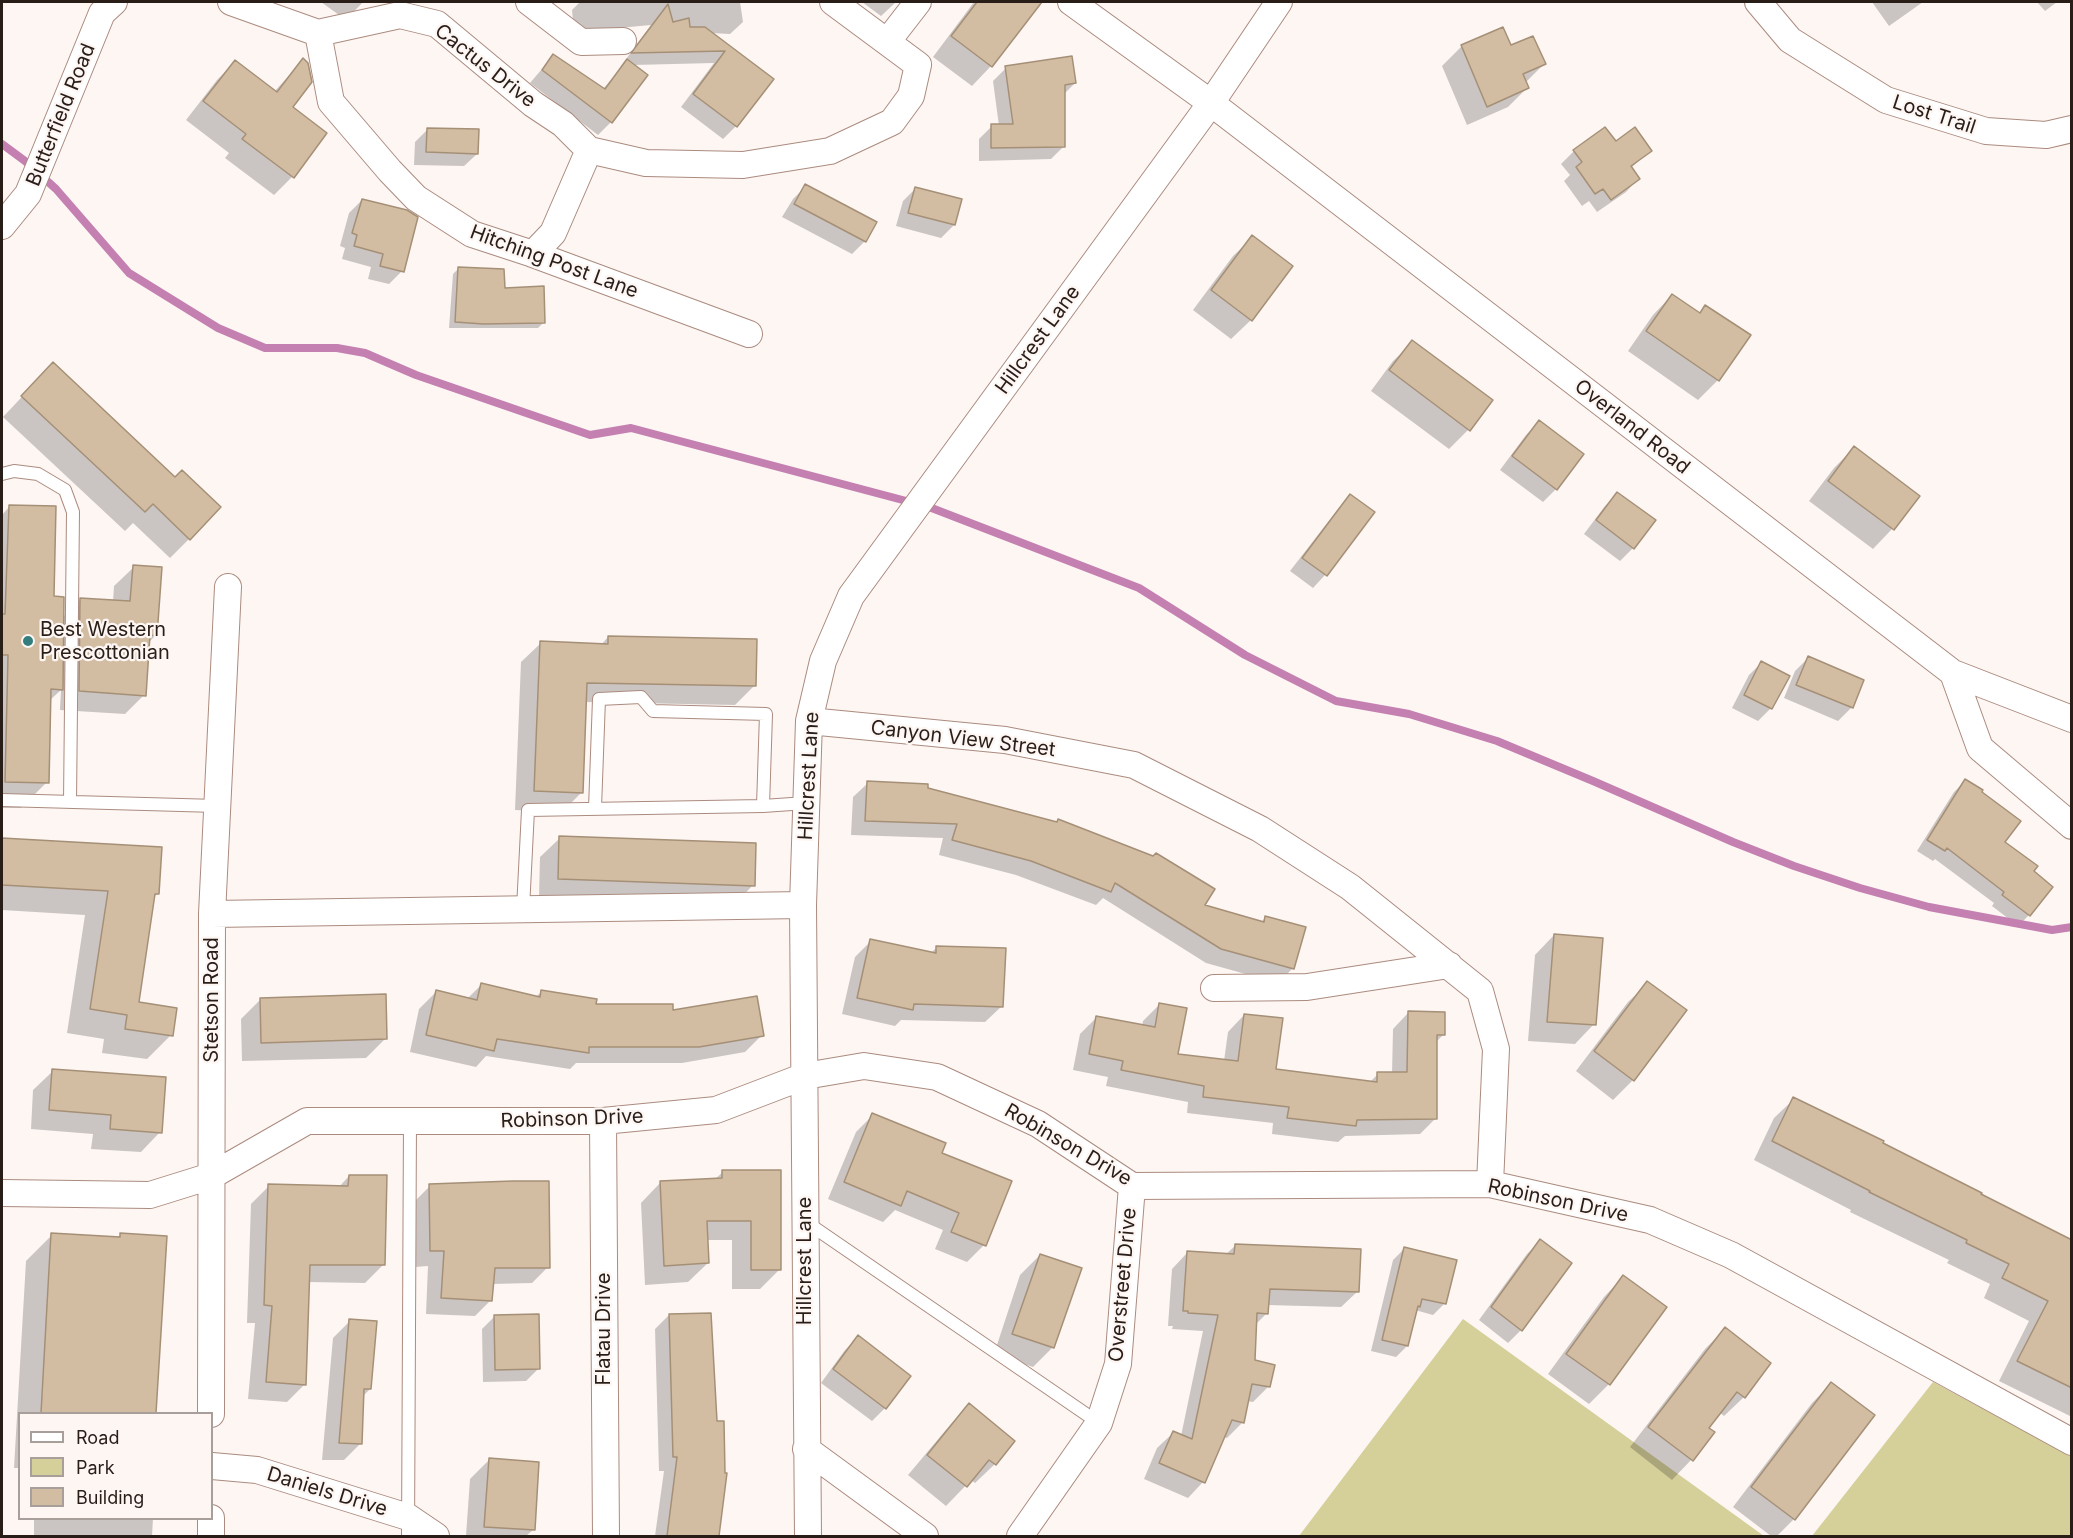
<!DOCTYPE html>
<html>
<head>
<meta charset="utf-8">
<style>
  body { margin:0 }
  #map { position:relative; width:2073px; height:1538px; overflow:hidden; background:#fdf6f3; font-family:Inter,sans-serif }
  canvas { display:block }
  .frame { position:absolute; inset:0; border:3px solid #291d18; pointer-events:none }
  .legend { position:absolute; left:18px; top:1412px; width:195px; height:108px; box-sizing:border-box; background:#fdf6f3; border:2px solid #a89f9b; margin:0; padding:8px 10px; list-style:none; font-size:18px; color:#291d18 }
  .legend li { display:flex; align-items:center; gap:12px; height:30px }
  .legend b { width:30px; border:2px solid #a89f9b }
</style>
</head>
<body>
<div id="map">
<canvas width="2073" height="1538"></canvas>
<div class="frame"></div>
<ul class="legend">
<li><b style="height:8px;background:#fff"></b>Road</li>
<li><b style="height:16px;background:#d5cf9a"></b>Park</li>
<li><b style="height:16px;background:#d2bca2"></b>Building</li>
</ul>
</div>
<script>
const context = document.querySelector('canvas').getContext('2d');
context.lineJoin = 'round';
function fill(path, color) {
  context.fillStyle = color;
  context.fill(path, 'evenodd');
}
function trace(path, color, width, dash) {
  context.strokeStyle = color;
  context.lineWidth = width;
  context.lineCap = dash ? 'butt' : 'round';
  context.setLineDash(dash || []);
  context.stroke(path);
}
function write(font, color, halo, rows, align = 'center') {
  context.font = font + ' Inter,sans-serif';
  context.lineWidth = 4.5;
  context.setLineDash([]);
  context.textBaseline = 'middle';
  context.strokeStyle = halo;
  context.fillStyle = color;
  for (const [text, x, y, turn = 0] of rows) {
    context.save();
    context.translate(x, y);
    context.rotate((+turn || 0) * Math.PI / 180);
    context.textAlign = isNaN(turn) ? turn : align;
    if (halo) context.strokeText(text, 0, 0);
    context.fillText(text, 0, 0);
    context.restore();
  }
}
const green = new Path2D(`
  M1463,1319L1764,1536H1299Z
  M1933,1382L2071,1456V1536H1812Z`);
const shadow = new Path2D(`
  M321,2H363L346,20Z
  M580,2H740L743,22L730,34L711,33L772,79L736,126L723,139L681,107L714,63L633,65L611,122L598,135L530,83L553,56L603,89L623,66H621L651,25L574,32L572,10Z
  M862,2H896L881,16Z
  M974,2H1022L1033,10L991,66L972,86L933,57Z
  M1872,2H1923L1889,26Z
  M2037,2H2057L2045,11Z
  M1502,29L1510,47L1544,64L1525,83L1527,88L1508,107L1467,125L1442,66L1461,47Z
  M303,60L291,108L325,134L292,177L274,195L225,158L229,153L186,120L217,80L235,62L274,92Z
  M1006,68L1075,83L1064,94V146L1051,159L979,161V139L992,126H999L993,81Z
  M428,129L477,154L464,166L414,165L415,142Z
  M1616,143L1650,151L1631,168L1638,179L1626,192L1597,212L1589,201L1582,206L1564,181L1570,175L1561,164L1574,151Z
  M806,186L865,241L852,254L782,217L793,199Z
  M916,188L960,200L954,225L941,238L896,226L903,201Z
  M362,200L402,271L389,284L368,279L371,267L342,259L345,248L340,246L349,213Z
  M1253,237L1251,320L1231,339L1193,310L1233,256Z
  M459,268L503,289L544,322L538,328H449L453,274Z
  M1672,295L1699,314L1706,307L1718,380L1698,400L1628,351L1653,315Z
  M1413,342L1491,401L1468,430L1449,449L1371,391L1393,361Z
  M34,384L189,539L170,558L133,523L125,531L3,417Z
  M1539,422L1556,489L1543,502L1500,470L1526,435Z
  M1854,448L1917,496L1892,529L1873,549L1809,501L1834,468Z
  M1618,494L1633,548L1620,561L1584,534L1605,506Z
  M1350,496L1373,513L1325,575L1313,588L1290,571L1338,509Z
  M9,507L62,618L81,599L113,602L114,586L134,567L156,635L148,643L144,695L125,714L60,710L61,690L49,701L47,782L21,808H2V515Z
  M608,637L754,686L735,705L585,702L582,792L562,812L515,810L521,662L541,643L601,645Z
  M1808,658L1863,680L1851,708L1838,721L1784,698L1795,671Z
  M1761,663L1771,708L1758,721L1732,708L1749,675Z
  M1965,781L2003,843L2032,871L2029,915L2018,926L1992,906L1994,903L1935,859L1933,861L1917,851L1954,792Z
  M868,783L926,789L1056,823L1058,821L1202,906L1261,922L1266,917L1293,968L1278,983L1206,963L1103,898L1096,905L1016,875L939,855L943,838L851,835L853,797Z
  M560,838L753,885L734,905L539,898L540,857Z
  M2,839L160,849L157,894L153,898L138,1004L171,1035L147,1059L102,1053L104,1039L67,1033L85,915L2,910Z
  M1554,935L1594,1024L1575,1044L1528,1041L1535,955Z
  M871,941L930,954L937,947L1002,1006L985,1022L901,1020L895,1026L842,1014L855,957Z
  M1648,983L1685,1011L1633,1080L1613,1100L1576,1071L1628,1002Z
  M481,985L536,997L541,992L594,1006L672,1012L762,1035L745,1052L682,1063H576L570,1069L486,1056L476,1067L410,1052L419,1009L436,992L467,999Z
  M261,999L385,1039L366,1058L242,1061L241,1019Z
  M1160,1004L1177,1056L1224,1061L1228,1032L1244,1015L1275,1071L1370,1082L1378,1074H1392L1393,1029L1409,1012L1443,1035L1436,1042V1118L1420,1134L1345,1136L1338,1142L1272,1134L1273,1123L1187,1113L1188,1102L1106,1086L1108,1077L1073,1070L1080,1034L1097,1017L1142,1026L1143,1021Z
  M53,1071L160,1132L141,1152L91,1149L93,1134L31,1129L33,1090Z
  M1794,1099L2072,1242V1417L1999,1381L2029,1321L1984,1298L1990,1284L1947,1263L1949,1260L1850,1212L1851,1210L1754,1160L1774,1118Z
  M873,1115L940,1154L984,1245L967,1262L935,1249L943,1230L895,1210L883,1222L828,1199L856,1132Z
  M723,1172L779,1270L760,1289H732V1240H706L708,1263L688,1282L645,1285L641,1203L660,1183L714,1180Z
  M349,1176L383,1265L365,1283L308,1282L305,1384L287,1402L248,1399L255,1323H247L251,1204L269,1186L339,1187Z
  M430,1186L548,1267L532,1283L492,1284L491,1300L475,1316L426,1314L428,1266L415,1267L414,1202Z
  M121,1234L165,1237L155,1414H20V1468H14L26,1261L52,1235L117,1238Z
  M1540,1241L1521,1330L1508,1343L1479,1320L1527,1254Z
  M1236,1245L1357,1292L1341,1307L1267,1305V1313L1255,1325L1253,1362L1269,1386L1253,1402L1247,1401L1243,1422L1227,1438L1223,1437L1203,1482L1188,1498L1144,1479L1157,1448L1173,1433L1181,1436L1203,1331L1172,1329L1173,1326H1168L1172,1269L1187,1253L1225,1255Z
  M1404,1249L1445,1303L1433,1315L1415,1310L1407,1346L1396,1357L1371,1351L1393,1260Z
  M1040,1255L1053,1347L1033,1367L994,1354L1020,1275Z
  M1623,1277L1664,1307L1609,1384L1589,1404L1548,1374L1604,1297Z
  M669,1315L715,1423L723,1474H725L717,1536H655L664,1471H659L655,1329Z
  M495,1316L539,1368L526,1381L483,1382L482,1329Z
  M350,1321L370,1389L363,1396L361,1443L344,1460H322L333,1338Z
  M1725,1329L1744,1397L1724,1416L1719,1412L1707,1428L1713,1432L1691,1460L1672,1480L1630,1447L1705,1349Z
  M858,1337L909,1376L885,1408L872,1421L821,1383L845,1350Z
  M1831,1384L1873,1415L1794,1519L1777,1536H1771L1733,1507L1812,1403Z
  M969,1405L1013,1441L995,1464L975,1483L971,1480L946,1506L908,1475L950,1425Z
  M489,1460L533,1530L526,1536H466L470,1479Z
  M34,1518H153L152,1536H34Z`);
const stream = new Path2D(`
  M2,144L25,161L56,189L129,273L218,328L265,348H337L365,353L416,375L590,435L631,428L929,507L1139,588L1245,655L1336,701L1409,714L1497,741L1593,781L1733,842L1794,866L1860,888L1929,907L2052,930L2072,927`);
const building = new Path2D(`
  M977,2H1042L992,67L951,36Z
  M668,4L673,22L689,18L690,27H705L774,79L737,127L693,94L725,51L631,53Z
  M1503,27L1511,45L1533,36L1546,64L1523,74L1529,88L1487,107L1461,45Z
  M553,54L605,89L627,59L648,75L612,123L542,70Z
  M1072,56L1076,83L1065,85V147L991,148V124H1013L1005,66Z
  M303,58L308,63L312,82L293,107L327,133L294,178L242,139L246,134L203,101L235,60L277,92Z
  M1605,127L1616,141L1635,127L1652,151L1631,166L1640,179L1611,200L1603,189L1595,194L1576,167L1582,162L1573,150Z
  M427,128L479,129L478,154L426,152Z
  M805,184L877,222L866,242L794,204Z
  M915,187L962,199L955,225L908,213Z
  M362,199L407,210L418,217L404,272L380,266L383,254L354,246L357,235L352,233Z
  M1252,235L1293,266L1252,321L1211,290Z
  M458,267L504,269L505,288L544,286L545,323L483,324L455,322Z
  M1672,294L1700,313L1705,305L1751,335L1719,381L1646,331Z
  M1412,340L1493,400L1470,431L1389,370Z
  M53,362L175,477L182,470L221,507L190,540L153,504L145,512L21,396Z
  M1539,420L1584,454L1557,490L1512,456Z
  M1854,446L1920,496L1894,530L1828,481Z
  M1617,492L1656,520L1634,549L1596,520Z
  M1350,494L1375,512L1327,576L1302,558Z
  M9,505L56,506L54,596L64,597L63,690L51,689L49,783L5,782L8,655H2V614H5Z
  M133,565L162,567L157,636L150,635L146,696L79,691L80,598L130,601Z
  M608,636L757,639L756,686L587,683L583,793L534,791L540,641L608,644Z
  M1808,656L1864,680L1853,708L1796,685Z
  M1761,661L1790,676L1772,709L1744,695Z
  M1965,779L1983,790L1982,792L2021,821L2005,842L2038,866L2034,871L2053,887L2030,916L2002,895L2004,892L1947,848L1945,851L1927,840Z
  M867,781L928,784V788L1057,822L1058,819L1153,856L1156,853L1215,889L1205,905L1264,922L1265,916L1306,927L1294,969L1221,949L1115,883L1111,892L1031,861L952,840L957,824L865,821Z
  M559,836L756,843L755,886L558,879Z
  M2,838L162,847L159,894H155L139,1002L177,1008L173,1036L125,1029L127,1015L90,1009L108,891L2,885Z
  M1554,934L1603,938L1596,1025L1547,1022Z
  M870,939L936,953V946L1006,948L1003,1007L914,1004L913,1010L857,998Z
  M1647,981L1687,1010L1634,1081L1594,1051Z
  M481,983L540,997L541,990L597,999L596,1004H673V1010L757,996L764,1036L699,1047H589V1053L497,1039L494,1051L426,1035L436,990L477,1000Z
  M386,994L387,1039L261,1043L260,998Z
  M1159,1003L1187,1008L1178,1054L1238,1061L1244,1014L1283,1018L1276,1069L1377,1082V1072H1407L1408,1011L1445,1012V1035H1437V1119L1357,1120L1356,1126L1287,1118L1289,1107L1203,1097L1204,1086L1121,1070L1123,1061L1089,1054L1096,1016L1155,1027Z
  M52,1069L166,1077L162,1133L110,1129L111,1115L49,1110Z
  M1793,1097L1884,1141L1883,1143L1982,1193L1981,1194L2072,1240V1388L2017,1361L2048,1301L2002,1278L2009,1264L1966,1243L1967,1240L1869,1192L1870,1191L1772,1141Z
  M872,1113L946,1143L942,1153L1012,1181L986,1246L951,1232L959,1213L907,1191L901,1206L844,1182Z
  M722,1170H781V1270H751V1221H707L709,1263L664,1266L660,1181L722,1178Z
  M349,1175H387L385,1265H310L306,1385L266,1382L272,1306L264,1305L268,1184L348,1186Z
  M513,1181H549L550,1268H495L492,1301L441,1298L444,1251H430L429,1184Z
  M51,1233L120,1237V1233L167,1236L156,1413H41Z
  M1540,1239L1572,1263L1522,1331L1491,1307Z
  M1235,1244L1361,1249L1359,1292L1270,1289L1268,1314L1257,1313L1255,1360L1275,1365L1270,1387L1252,1384L1244,1423L1232,1420L1205,1483L1159,1463L1173,1431L1192,1439L1218,1315L1188,1313V1311H1183L1187,1251L1234,1254Z
  M1404,1247L1457,1260L1446,1304L1422,1299L1420,1307L1418,1306L1408,1346L1382,1340Z
  M1040,1254L1082,1268L1054,1348L1012,1334Z
  M1623,1275L1667,1307L1610,1385L1566,1354Z
  M711,1313L717,1421H724L725,1473H727L719,1536H667L677,1457H673L669,1314Z
  M539,1314L540,1369L495,1370L494,1315Z
  M349,1319L377,1321L371,1389H364L362,1444L339,1443Z
  M1725,1327L1771,1363L1745,1398L1737,1392L1709,1428L1715,1432L1693,1461L1648,1427Z
  M858,1335L911,1376L886,1409L833,1369Z
  M1831,1382L1875,1415L1795,1520L1751,1487Z
  M969,1403L1015,1441L996,1465L989,1460L967,1487L927,1455Z
  M489,1458L539,1462L535,1530L484,1527Z`);
const lane = new Path2D(`
  M2,474L14,471L38,474L65,490L73,512L70,802
  M2,800L217,806
  M595,808L599,699L641,697L653,711L766,714L763,806
  M523,909L528,810L763,806L806,803
  M806,1222L1099,1423
  M408,1536L410,1121`);
const street = new Path2D(`
  M231,2L318,33L400,15L437,24L533,104L563,124L589,150
  M529,2L581,42L623,41
  M1071,2L1211,103L1953,673L2072,719
  M1758,2L1790,40L1886,100L1986,131L2046,135L2072,129
  M318,33L331,102L390,171L416,198L472,234L533,254L749,334
  M887,42L918,2
  M589,150L646,163L743,165L830,151L892,122L911,96L918,65L833,2
  M2,226L28,194L102,13L114,2
  M533,254L553,233L589,150
  M1953,673L1980,748L2072,826
  M809,721L1005,740L1134,765L1260,829L1350,887L1480,991L1496,1049L1490,1184
  M212,914L803,905
  M1214,988L1307,987L1449,965
  M603,1121L606,1536
  M2,1193L150,1195L211,1176L307,1121H603L716,1110L805,1076L864,1066L937,1077L1038,1124L1132,1186L1490,1184L1650,1220L1731,1255L2072,1442
  M211,1414L212,914L228,587
  M806,1449L925,1536
  M212,1466L257,1470L408,1517L436,1536
  M211,1518V1536
  M808,1536L803,905L809,721L823,661L851,596L1211,103L1279,2
  M1020,1536L1099,1423L1118,1364L1132,1186`);
const markers = [
  [28,641,6,"#347d7e"]
];
const streetNames = [
  ["Cactus Drive",485,66,38],
  ["Butterfield Road",61,115,-68],
  ["Lost Trail",1934,115,18],
  ["Hitching Post Lane",554,262,20],
  ["Hillcrest Lane",1038,340,-54],
  ["Overland Road",1632,427,38],
  ["Canyon View Street",963,739,7],
  ["Hillcrest Lane",809,776,-87],
  ["Stetson Road",212,1000,-90],
  ["Robinson Drive",572,1119,-2],
  ["Robinson Drive",1068,1145,30],
  ["Robinson Drive",1558,1201,12],
  ["Hillcrest Lane",805,1261,-90],
  ["Overstreet Drive",1123,1285,-85],
  ["Flatau Drive",604,1329,-90],
  ["Daniels Drive",327,1492,17]
];
const poiNames = [
  ["Best Western",40,630],
  ["Prescottonian",40,653]
];
fill(green, '#d5cf9a');
fill(shadow, '#0003');
trace(stream, '#c480b0', 8);
fill(building, '#d2bca2');
trace(building, '#a59077', 1.5);
trace(lane, '#ab8b7f', 14);
trace(street, '#ab8b7f', 28);
trace(lane, '#fff', 12);
trace(street, '#fff', 26);
for (const [x, y, r, color] of markers) {
  const dot = new Path2D();
  dot.arc(x, y, r, 0, 2 * Math.PI);
  context.fillStyle = color;
  context.fill(dot);
  trace(dot, '#fdf6f3', 2);
}
write('20px', '#291d18', '#fdf6f3', streetNames);
write('20px', '#291d18', '#fdf6f3', poiNames, 'left');
</script>
</body>
</html>
